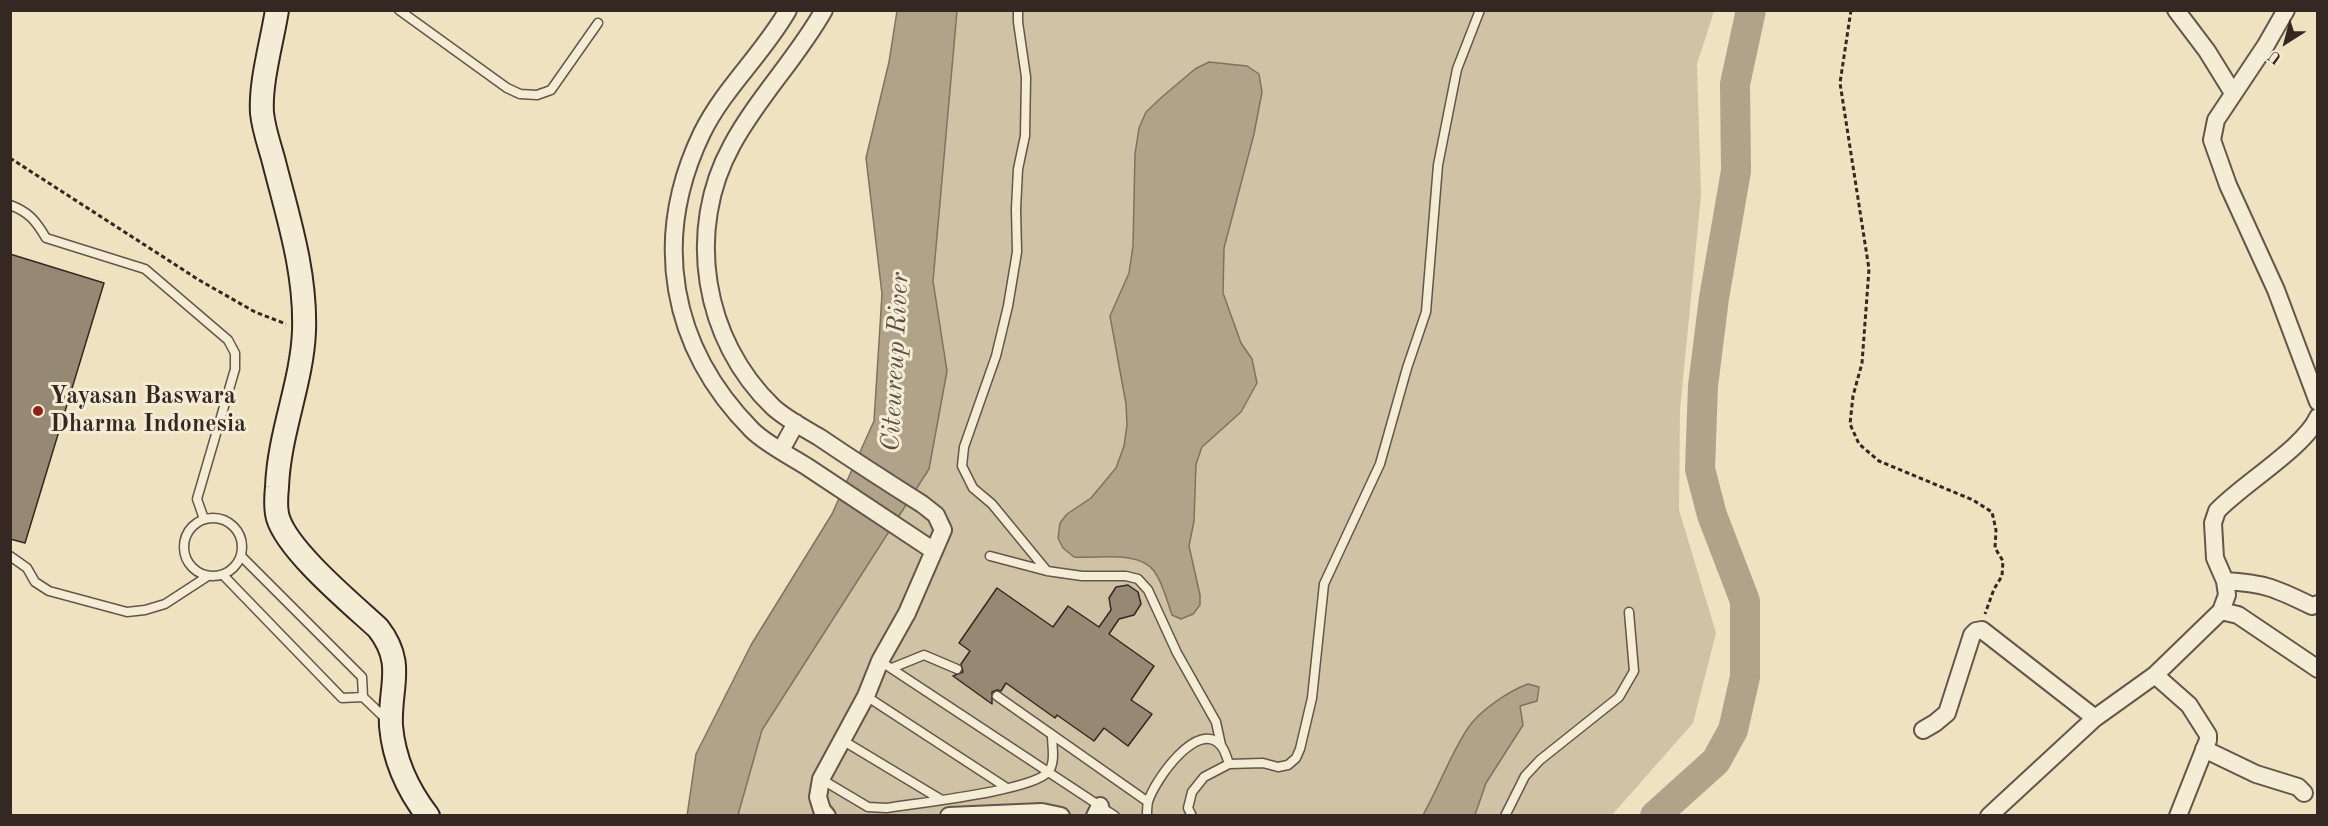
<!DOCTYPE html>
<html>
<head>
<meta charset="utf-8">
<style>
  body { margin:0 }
  #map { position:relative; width:2328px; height:826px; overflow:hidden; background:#efe2c0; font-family:"Old Standard TT",serif }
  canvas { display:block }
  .frame { position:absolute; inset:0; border:12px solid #352822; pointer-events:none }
  .north { position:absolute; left:2256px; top:12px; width:60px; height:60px; -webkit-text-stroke:4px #f5ecd6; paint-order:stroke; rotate:216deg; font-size:16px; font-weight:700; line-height:24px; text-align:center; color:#352822 }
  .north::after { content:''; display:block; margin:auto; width:21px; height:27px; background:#352822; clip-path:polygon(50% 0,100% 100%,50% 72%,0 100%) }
</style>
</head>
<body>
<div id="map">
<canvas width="2328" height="826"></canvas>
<div class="frame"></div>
<div class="north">U</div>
</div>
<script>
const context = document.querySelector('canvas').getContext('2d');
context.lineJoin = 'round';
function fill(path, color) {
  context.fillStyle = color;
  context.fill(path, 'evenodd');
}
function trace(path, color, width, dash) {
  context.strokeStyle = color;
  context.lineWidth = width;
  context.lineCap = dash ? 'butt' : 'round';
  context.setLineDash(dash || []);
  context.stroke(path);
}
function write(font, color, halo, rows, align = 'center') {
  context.font = font + ' "Old Standard TT",serif';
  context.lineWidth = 6;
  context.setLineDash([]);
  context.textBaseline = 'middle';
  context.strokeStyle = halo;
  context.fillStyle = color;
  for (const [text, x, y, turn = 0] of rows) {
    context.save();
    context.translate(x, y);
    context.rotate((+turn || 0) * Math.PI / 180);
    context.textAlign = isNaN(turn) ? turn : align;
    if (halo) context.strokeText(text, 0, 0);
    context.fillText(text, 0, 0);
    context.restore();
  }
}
const green = new Path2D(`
  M957,11H1714L1697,64L1701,195L1680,410L1679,510L1716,633L1693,723L1612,815L738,816L762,730L929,469L947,371L933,281Z`);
const water = new Path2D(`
  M897,11H957L933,281L947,371L929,469L762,730L738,815L687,816L696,754L751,645L832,514L874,421L882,294L866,158L889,62Z
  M1209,62L1247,66L1259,74L1262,92L1254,134L1224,248L1223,293L1241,343L1252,359L1257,383L1241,412L1202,447L1196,464L1194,521L1189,546L1200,595V605L1193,614L1181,619L1172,615C1167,601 1163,583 1154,571C1139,550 1097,559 1074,557L1063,548L1058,538L1060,523L1067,514L1091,498L1116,468L1124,446L1127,425L1126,404L1110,316L1129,273L1133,246L1135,154L1139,128L1146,112L1163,96L1195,69Z
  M1528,684L1539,687L1537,701L1520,706L1523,725L1486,783L1475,815H1423C1439,787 1450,755 1468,728C1480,710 1509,691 1528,684Z`);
const river = new Path2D(`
  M1655,816L1716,761L1733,730L1745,677V601L1712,515L1700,469L1703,386L1714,298L1736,171L1735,84L1751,10`);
const building = new Path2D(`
  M10,254L104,283L25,543L10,539Z
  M1128,585L1138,592L1141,604L1134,615L1119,619L1109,634L1154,666L1131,700L1152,714L1128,746L1104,728L1094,741L1057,715L1055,718L1006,683L1001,691L997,690L992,692V704L953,676L963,672L961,664L970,651L959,643L997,588L1053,627L1068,606L1099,627L1111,610L1109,598L1116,587Z`);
const path = new Path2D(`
  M1851,10L1840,83L1869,269L1862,363L1853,396L1850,424L1859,444L1879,461L1973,500L1992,512L1996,530L1995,548L2003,561L2002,576L1994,589L1985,614
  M10,158L199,280L255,312L286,324`);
const lane = new Path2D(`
  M399,10L507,88L520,94L537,95L551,90L598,23
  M1018,10V22L1026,77L1025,136L1018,169L1016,209L1017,252L1008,306L996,356L964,447L962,466L973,488L992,504L1047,571
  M10,205C29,212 36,221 46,238L145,269L228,340L235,353V369L197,499L204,519
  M184 547a29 29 0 1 1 58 0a29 29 0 1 1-58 0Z
  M10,556L27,568L35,582L49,591L127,612L145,610L165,604L208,576
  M241,556L362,677L363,697L387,720
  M990,556L1047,571L1082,576H1126L1138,579L1148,590L1177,653L1216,722L1221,745
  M223,575L342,698L363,697
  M880,661L1115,816
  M892,668L924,655L957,669
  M866,696L1007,788
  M997,696L1148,802
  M842,740L940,799
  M821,779L868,807L887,808C916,803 1032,791 1048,772C1056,763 1052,746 1052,736
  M1147,816C1147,811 1147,806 1148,802C1154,781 1199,716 1222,747C1225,751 1227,758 1229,764
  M1192,816L1188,808L1192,792L1204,777L1229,764L1263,763L1278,767L1288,765L1296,758L1300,749L1312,698L1324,584L1380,464L1407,368L1426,312L1438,165L1457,69L1480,10
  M1505,816L1525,776L1540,760L1619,697L1634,671L1629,612`);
const street = new Path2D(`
  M788,10C763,54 724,88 702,133C651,239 670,347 752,430C766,444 792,457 809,468C850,495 892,523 934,551
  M824,10C797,58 758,97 732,145C685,230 703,340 773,407C786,419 804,428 819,437C853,460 887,482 922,504L936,515L943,530L907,613L880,661L866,696L821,779L818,797L822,810L827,816
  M2176,10L2207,51L2233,93
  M2286,10L2266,45L2216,120L2212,140L2228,185L2276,290L2318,402
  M781,450L796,423
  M2225,581C2265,583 2277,589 2312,606L2318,604
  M2221,611L2238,615L2318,669
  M2155,675L2189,705L2208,735V740L2178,816
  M1923,730L1935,723L1947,713L1972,635L1976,631L1982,630L2095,718
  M2204,749L2256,774L2298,787L2304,793
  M949,816L1042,812L1061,816
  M1095,816L1100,806
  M1989,816L2095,718L2155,675L2221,611L2227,595L2225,581L2215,558L2213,523L2217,511C2241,485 2305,447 2318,417`);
const secondary = new Path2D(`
  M277,10C272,42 260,82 262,113C264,132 271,149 275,166C289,220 306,274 304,331C302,383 279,433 277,487C276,497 275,508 278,518C288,551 352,604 378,628C406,664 389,686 391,726C394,760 407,789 428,816`);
const markers = [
  [38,411,6,"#8f2418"]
];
const poiNames = [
  ["Yayasan Baswara",50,397],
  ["Dharma Indonesia",50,425]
];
const waterNames = [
  ["Citeureup River",896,362,-87]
];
fill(green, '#cfc2a5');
fill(water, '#b0a38a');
trace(water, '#7f7260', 1.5);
trace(river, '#b0a38a', 30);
fill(building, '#968974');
trace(building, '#352822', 1.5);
trace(lane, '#64564a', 11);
trace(street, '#64564a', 20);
trace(secondary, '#352822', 26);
trace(path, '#352822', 3, [4.5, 3]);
trace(lane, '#f5ecd6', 8);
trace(street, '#f5ecd6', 16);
trace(secondary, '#f5ecd6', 22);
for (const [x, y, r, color] of markers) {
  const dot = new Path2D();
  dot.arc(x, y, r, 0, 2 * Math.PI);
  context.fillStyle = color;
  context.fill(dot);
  trace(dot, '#f5ecd6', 2);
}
write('bold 24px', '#352822', '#f5ecd6', poiNames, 'left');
write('italic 26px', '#5a4d41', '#f5ecd6', waterNames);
</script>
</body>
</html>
